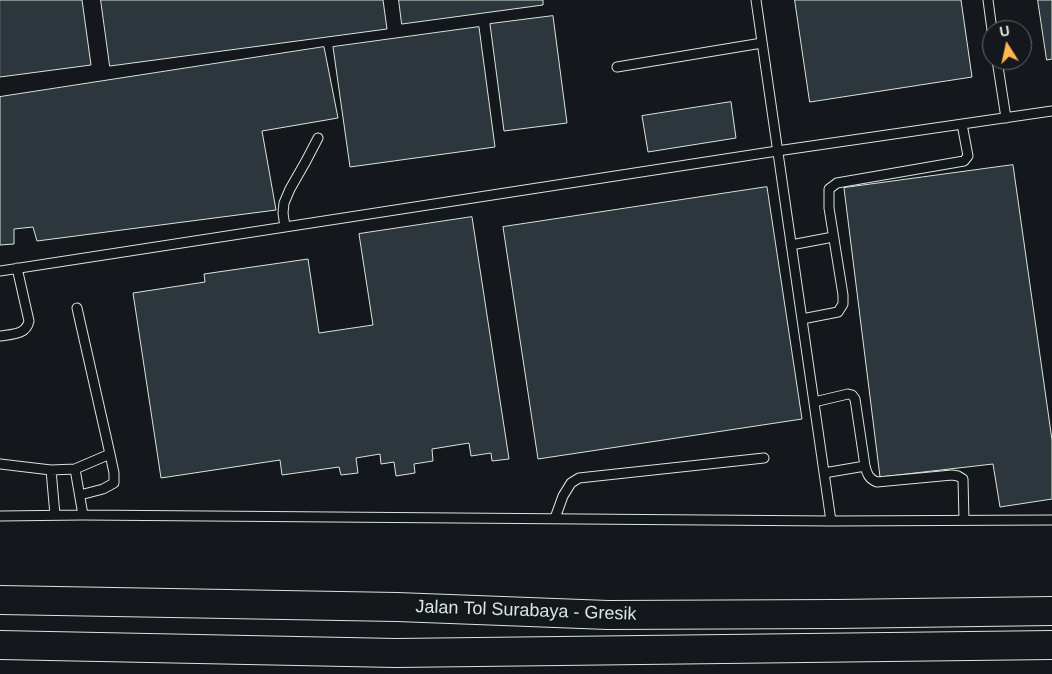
<!DOCTYPE html>
<html>
<head>
<meta charset="utf-8">
<style>
  body { margin:0 }
  #map { position:relative; width:1052px; height:674px; overflow:hidden; background:#14181c; font-family:Arial,sans-serif }
  canvas { display:block }
  .north { position:absolute; left:982px; top:20px; width:50px; height:50px; box-sizing:border-box; background:#14181c; border:1px solid #626a69; border-radius:50%; rotate:350deg; font-size:14px; font-weight:700; line-height:20px; text-align:center; color:#d8e6dc }
  .north::after { content:''; display:block; margin:auto; width:18px; height:22px; background:#ffb74d; clip-path:polygon(50% 0,100% 100%,50% 72%,0 100%) }
</style>
</head>
<body>
<div id="map">
<canvas width="1052" height="674"></canvas>
<div class="north">U</div>
</div>
<script>
const context = document.querySelector('canvas').getContext('2d');
context.lineJoin = 'round';
function fill(path, color) {
  context.fillStyle = color;
  context.fill(path, 'evenodd');
}
function trace(path, color, width, dash) {
  context.strokeStyle = color;
  context.lineWidth = width;
  context.lineCap = dash ? 'butt' : 'round';
  context.setLineDash(dash || []);
  context.stroke(path);
}
function write(font, color, halo, rows, align = 'center') {
  context.font = font + ' Arial,sans-serif';
  context.lineWidth = 4;
  context.setLineDash([]);
  context.textBaseline = 'middle';
  context.strokeStyle = halo;
  context.fillStyle = color;
  for (const [text, x, y, turn = 0] of rows) {
    context.save();
    context.translate(x, y);
    context.rotate((+turn || 0) * Math.PI / 180);
    context.textAlign = isNaN(turn) ? turn : align;
    if (halo) context.strokeText(text, 0, 0);
    context.fillText(text, 0, 0);
    context.restore();
  }
}
const building = new Path2D(`
  M0,0H82L91,65L0,77Z
  M101,0H383L387,29L110,66Z
  M399,0H543V5L402,24Z
  M795,0H961L972,77L810,102Z
  M1038,0H1052V59L1047,60Z
  M553,16L567,123L504,131L490,24Z
  M479,27L495,147L350,167L333,47Z
  M324,47L338,118L262,131L276,210L37,241L33,227L14,229V244L0,245V97Z
  M731,102L736,138L648,152L642,116Z
  M1013,165L1052,440V499L1000,507L993,464L880,477L844,188Z
  M767,187L802,419L538,459L503,227Z
  M472,217L509,459L492,461L491,453L471,456L469,443L432,449L433,461L414,464L415,473L396,476L394,462L381,464L380,454L356,458L358,473L341,475L339,467L282,475L280,460L161,478L133,293L205,282L204,274L308,259L319,333L373,325L359,234Z`);
const service = new Path2D(`
  M756,0L831,521
  M988,0L992,30
  M997,60L1006,118
  M617,67L762,43
  M285,227L283,213L284,203L290,189L306,161L318,138
  M791,245L833,237
  M0,271L777,151L1052,111
  M802,319L838,312L843,304V295L829,208V189L837,183L964,161L968,156L962,124
  M0,336C12,334 26,335 29,321L17,268
  M814,402L848,394L852,395L855,399L865,466L824,473
  M0,464L51,470L75,469L110,454L77,308
  M865,466C867,474 869,479 877,482L952,475L958,476L963,479L964,520
  M75,469L83,515
  M51,470L55,515
  M80,495L103,489L114,483V473L110,454
  M0,516L83,515L831,521L1052,520
  M555,518L563,496L571,483L579,478L764,458`);
const motorway = new Path2D(`
  M0,600L397,607L608,615L836,614L1052,611
  M0,645L396,653L1052,645`);
const streetNames = [
  ["Jalan Tol Surabaya - Gresik",526,611,2]
];
fill(building, '#2c363c');
trace(building, '#d8e6dc', 1);
trace(service, '#d8e6dc', 11);
trace(motorway, '#d8e6dc', 30);
trace(service, '#14181c', 9);
trace(motorway, '#14181c', 28);
write('18px', '#d8e6dc', '#14181c', streetNames);
</script>
</body>
</html>
